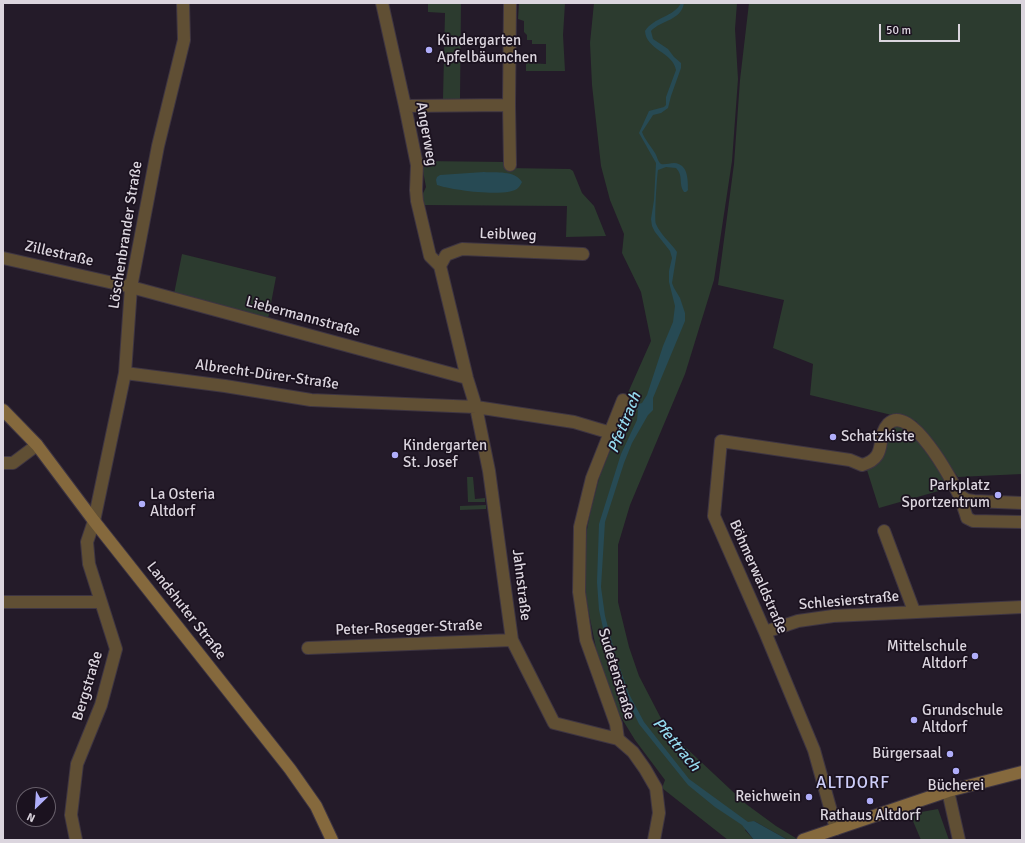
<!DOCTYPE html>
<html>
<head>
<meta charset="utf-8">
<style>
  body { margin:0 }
  #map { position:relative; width:1025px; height:843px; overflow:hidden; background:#241b29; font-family:Signika,sans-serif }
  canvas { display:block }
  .frame { position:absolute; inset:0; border:4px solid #dbd5de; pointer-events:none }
  .north { position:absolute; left:16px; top:787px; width:40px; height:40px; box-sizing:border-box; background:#1b121f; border:1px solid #68606b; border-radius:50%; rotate:205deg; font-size:11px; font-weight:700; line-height:16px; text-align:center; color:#dbd5de }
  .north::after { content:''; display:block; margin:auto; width:14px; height:18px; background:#b0aefa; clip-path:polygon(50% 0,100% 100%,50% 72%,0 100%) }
  .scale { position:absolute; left:879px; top:24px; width:81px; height:18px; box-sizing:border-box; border:2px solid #dbd5de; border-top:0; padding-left:5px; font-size:12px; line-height:14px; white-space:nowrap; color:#dbd5de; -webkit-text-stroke:3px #1b121f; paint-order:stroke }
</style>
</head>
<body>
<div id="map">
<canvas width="1025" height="843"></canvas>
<div class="frame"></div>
<div class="north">N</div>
<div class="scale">50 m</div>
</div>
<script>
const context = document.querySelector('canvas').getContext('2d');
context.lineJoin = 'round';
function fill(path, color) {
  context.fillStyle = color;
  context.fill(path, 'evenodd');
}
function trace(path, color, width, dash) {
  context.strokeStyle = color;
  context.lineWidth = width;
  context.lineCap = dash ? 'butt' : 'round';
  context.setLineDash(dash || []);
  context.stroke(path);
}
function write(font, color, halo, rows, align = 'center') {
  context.font = font + ' Signika,sans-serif';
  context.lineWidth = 3.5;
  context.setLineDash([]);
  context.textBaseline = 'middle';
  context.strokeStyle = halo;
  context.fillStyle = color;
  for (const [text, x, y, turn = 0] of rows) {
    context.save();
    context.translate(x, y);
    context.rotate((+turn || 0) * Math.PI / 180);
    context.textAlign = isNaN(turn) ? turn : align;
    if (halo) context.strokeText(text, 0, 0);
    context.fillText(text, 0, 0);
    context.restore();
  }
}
const green = new Path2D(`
  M428,3H461L460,99H443L445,13L428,12Z
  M519,3H565L563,35L565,71H526V63L546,64V44H532V40H527V35L524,32V21L518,19Z
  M594,3H737L735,29L738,79L732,161L714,280L685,374L630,505L618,545V602L629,647L639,676L667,730L746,804L776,826L799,840H788L754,821L745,830L754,840H728L662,788L665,780L635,740L611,701L598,658L585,594L586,534L591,509L600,475L628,407L624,406L623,404L651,341L641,292L622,253L624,234L610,200L601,166L592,85L590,43Z
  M749,3H1022V474L958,477L916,421L810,395L813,364L773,348L784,300L718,285L734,164L740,80Z
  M421,161L506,162V168L570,169L573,171L582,193L594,206L606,236L566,237L567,206L423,205L421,198L426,187Z
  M182,254L276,277L268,319L174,294Z
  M898,426C924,437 936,464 949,488L879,508L867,470L868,467L886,449L892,428Z
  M467,477H473L475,499L485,498V502H468Z
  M486,505V509L460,510V506Z
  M938,809L949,840H921L910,814Z`);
const water = new Path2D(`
  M681,3H684C681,21 661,20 651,31L653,39L668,49L674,57L681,63V68L671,96L668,108L661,113L653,115L642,132C645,140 651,146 655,153C657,156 658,162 661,164C665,165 670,163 674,163C688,164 688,179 688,190L686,192H684C678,184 684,176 676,168L666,167L658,170C657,175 654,220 656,224C660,234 671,243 677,252L672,283L674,288L680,298L685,313V321L653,398V410L648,415L632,443L624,463L605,522L601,587L605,616L616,657L629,694L644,722L689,779L748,822L754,821L788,840H754L742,825L715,807L688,785L639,724L629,703L621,691L607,646L599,610L597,582L599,524L621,454L637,420L638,410L634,409L632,406L642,403L647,395L663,346L673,322L675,306L669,282V271L672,258L670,251L655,232L652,226L651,219L654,200L656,163L639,133L649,111L664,107L666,105V97L676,70C673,52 646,50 645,31C654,17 674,17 681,3Z
  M484,172C496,173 515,170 522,182C521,184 520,186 518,188C508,198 451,190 437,185L436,180L437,177L440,175Z`);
const street = new Path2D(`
  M382,3L405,106L417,165L416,190L417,201L430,256L440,266
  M510,3L509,105L510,165
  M405,106L509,105
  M3,258L131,287L467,378
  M440,266L467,378L476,407L489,471L512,640L554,723L618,739L633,752L645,769L656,788L659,813L654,840
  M440,266L446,255L462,249L583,254
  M125,373L225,386L311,400L476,407L574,422L611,433
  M3,463H13L37,445
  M959,495L967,500L974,501L1022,503
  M884,531L914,611
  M3,602H101
  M765,632L798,621L833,616L1022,607
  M308,648L512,640
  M618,739L616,724L586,640L579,592L580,527L592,478L623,400
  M948,791L959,840
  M836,829L814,750L765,632L714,516L721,441L850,460L862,465C889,457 875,438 888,424C910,402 952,480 959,495C962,503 965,511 967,518L973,521L1022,522
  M76,840L71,815L77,764L101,705L116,649L89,564L87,542L94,521L125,373L131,287L158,146L184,40L183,3`);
const secondary = new Path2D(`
  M3,410L37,445L94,521L290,769L316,806L332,840
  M803,840L948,791L1022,772`);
const markers = [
  [429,50,4,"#b0aefa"],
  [833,437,4,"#b0aefa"],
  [395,455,4,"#b0aefa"],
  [998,495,4,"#b0aefa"],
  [142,504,4,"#b0aefa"],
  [975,656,4,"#b0aefa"],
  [914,720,4,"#b0aefa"],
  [950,754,4,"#b0aefa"],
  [956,771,4,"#b0aefa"],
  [809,797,4,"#b0aefa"],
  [870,801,4,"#b0aefa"]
];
const poiNames = [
  ["Kindergarten",437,41],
  ["Apfelbäumchen",437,58],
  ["Schatzkiste",841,437],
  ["Kindergarten",403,446],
  ["St. Josef",403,463],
  ["Parkplatz",990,486,"right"],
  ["Sportzentrum",990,503,"right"],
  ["La Osteria",150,495],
  ["Altdorf",150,512],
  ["Mittelschule",967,647,"right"],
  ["Altdorf",967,664,"right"],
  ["Grundschule",922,711],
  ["Altdorf",922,728],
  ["Bürgersaal",942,754,"right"],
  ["Bücherei",956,786,"center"],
  ["Reichwein",801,797,"right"],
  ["Rathaus Altdorf",870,816,"center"]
];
const streetNames = [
  ["Angerweg",426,134,80],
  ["Löschenbrander Straße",126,235,-81],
  ["Leiblweg",508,235,2],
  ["Zillestraße",59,254,13],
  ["Liebermannstraße",303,317,15],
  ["Albrecht-Dürer-Straße",267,375,8],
  ["Böhmerwaldstraße",758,577,66],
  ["Jahnstraße",521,585,83],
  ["Schlesierstraße",849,601,-5],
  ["Landshuter Straße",186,611,52],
  ["Peter-Rosegger-Straße",409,628,-2],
  ["Sudetenstraße",616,674,73],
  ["Bergstraße",88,686,-73]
];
const waterNames = [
  ["Pfettrach",625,423,-68],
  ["Pfettrach",676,745,50]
];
const quarterNames = [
  ["ALTDORF",853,784]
];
fill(green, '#2c3b2f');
fill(water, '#274a54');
trace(street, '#3e3542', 14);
trace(secondary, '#3e3542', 14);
trace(street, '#604f34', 12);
trace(secondary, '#85693d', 12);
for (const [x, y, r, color] of markers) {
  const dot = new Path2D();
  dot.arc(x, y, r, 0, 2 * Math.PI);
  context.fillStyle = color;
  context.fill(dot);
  trace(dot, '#1b121f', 1.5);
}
write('15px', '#dbd5de', '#1b121f', poiNames, 'left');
write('15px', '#dbd5de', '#1b121f', streetNames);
write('italic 16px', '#94d9ed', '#1b121f', waterNames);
context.letterSpacing = '1px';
write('17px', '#cdcdf8', '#1b121f', quarterNames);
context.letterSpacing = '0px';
</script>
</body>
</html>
